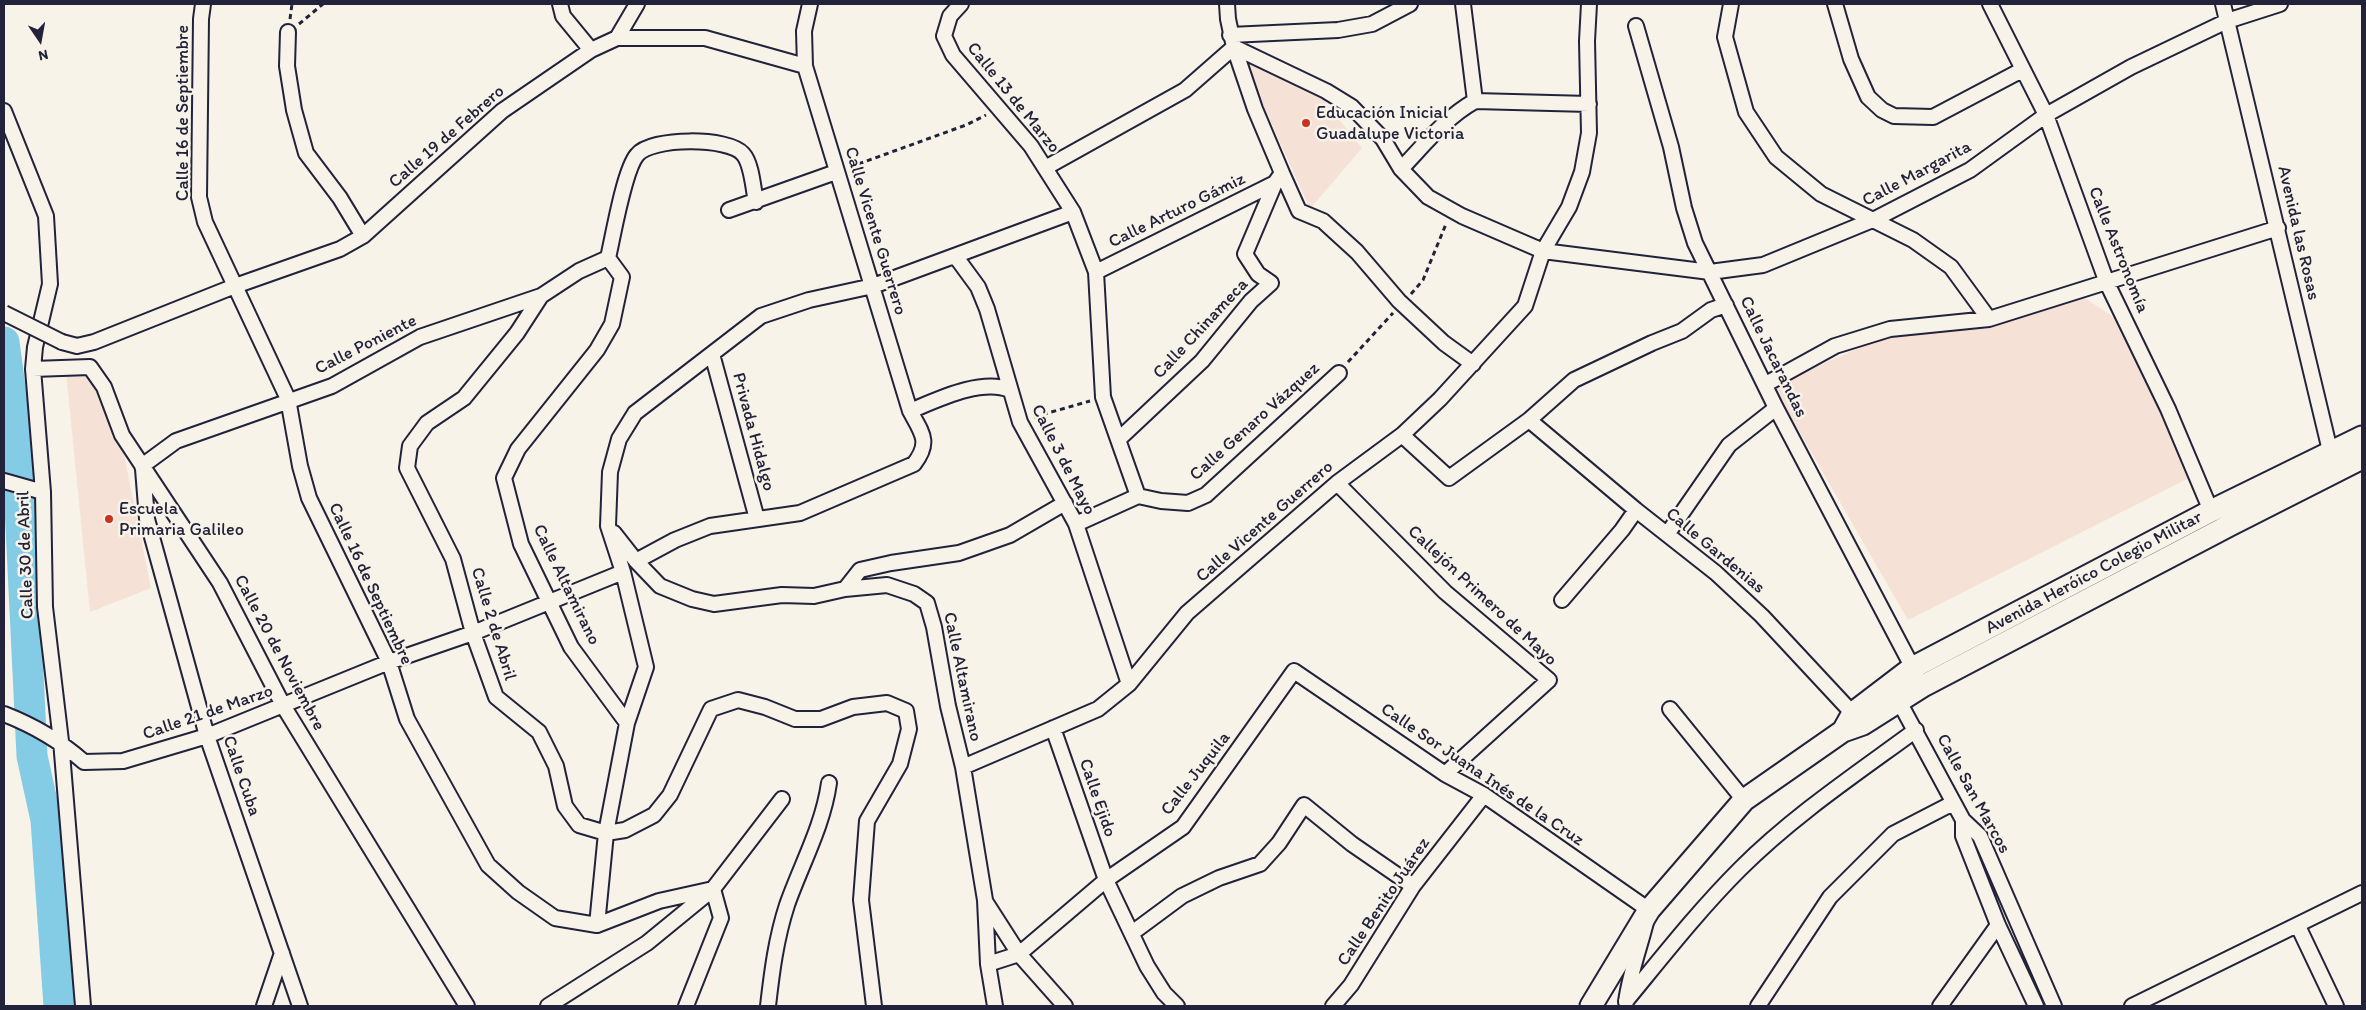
<!DOCTYPE html>
<html>
<head>
<meta charset="utf-8">
<style>
  body { margin:0 }
  #map { position:relative; width:2366px; height:1010px; overflow:hidden; background:#f7f3e8; font-family:Itim,sans-serif }
  canvas { display:block }
  .frame { position:absolute; inset:0; border:5px solid #22223b; pointer-events:none }
  .north { position:absolute; left:15px; top:15px; width:50px; height:50px; -webkit-text-stroke:4px #f7f3e8; paint-order:stroke; rotate:168deg; font-size:14px; font-weight:700; line-height:20px; text-align:center; color:#22223b }
  .north::after { content:''; display:block; margin:auto; width:18px; height:22px; background:#22223b; clip-path:polygon(50% 0,100% 100%,50% 72%,0 100%) }
</style>
</head>
<body>
<div id="map">
<canvas width="2366" height="1010"></canvas>
<div class="frame"></div>
<div class="north">N</div>
</div>
<script>
const context = document.querySelector('canvas').getContext('2d');
context.lineJoin = 'round';
function fill(path, color) {
  context.fillStyle = color;
  context.fill(path, 'evenodd');
}
function trace(path, color, width, dash) {
  context.strokeStyle = color;
  context.lineWidth = width;
  context.lineCap = dash ? 'butt' : 'round';
  context.setLineDash(dash || []);
  context.stroke(path);
}
function write(font, color, halo, rows, align = 'center') {
  context.font = font + ' Itim,sans-serif';
  context.lineWidth = 5;
  context.setLineDash([]);
  context.textBaseline = 'middle';
  context.strokeStyle = halo;
  context.fillStyle = color;
  for (const [text, x, y, turn = 0] of rows) {
    context.save();
    context.translate(x, y);
    context.rotate((+turn || 0) * Math.PI / 180);
    context.textAlign = isNaN(turn) ? turn : align;
    if (halo) context.strokeText(text, 0, 0);
    context.fillText(text, 0, 0);
    context.restore();
  }
}
const built = new Path2D(`
  M1242,58L1322,98L1362,148L1310,209Z
  M2082,296L2119,321L2191,477L1908,620L1773,386L1886,336Z
  M89,370L123,450L151,588L90,612L66,372Z`);
const river = new Path2D(`
  M4,342L14,418L19,485L32,756L46,820L59,1006`);
const path = new Path2D(`
  M290,19L292,4
  M299,24L323,4
  M850,167L966,125L986,115
  M1411,294L1423,280L1446,224
  M1348,362L1393,313
  M1034,417L1090,401`);
const minor = new Path2D(`
  M203,4L201,19L199,197L205,222L288,399L300,466L309,498L389,662L407,719L488,865L518,892L555,918L597,925L659,901L713,889L721,918L686,1006
  M560,4L563,16L591,50
  M961,4L950,16L944,36L953,55L1031,146L1073,212L1096,272L1103,397L1138,496
  M1227,4L1228,19L1234,47L1326,91L1352,107L1383,139L1401,169L1428,197L1462,216L1543,251L1710,272L1763,265L1875,219L1970,170L2046,115L2131,67L2227,21L2280,4
  M1463,4L1475,101
  M1731,4L1725,37L1746,112L1776,157L1821,194L1913,240L1951,267L1989,319
  M1835,4L1851,59L1868,97L1882,110L1894,116L1933,117L2022,70
  M1990,4L2046,115L2107,283L2168,409L2211,511
  M2223,4L2332,459
  M1636,26L1671,147L1684,208L1695,243L1776,408L1916,674
  M288,32L287,66L294,110L306,153L340,198L363,236
  M1230,35L1338,30L1372,24L1410,4
  M617,38L637,4
  M4,111L46,216L50,284L35,347L33,369L43,492L45,607L61,741L83,1006
  M1045,168L1185,90L1234,47L1255,109L1282,173L1275,183L1245,254L1258,274L1271,283L1251,301L1202,361L1119,439
  M1401,169C1424,145 1446,117 1475,101L1589,104
  M1282,173L1299,211L1323,221L1357,252L1399,301L1444,343L1473,364
  M729,210L836,172
  M956,257L978,287L987,309L1020,422L1076,524L1129,684
  M1096,272L1275,183
  M541,296L517,333L464,398L427,423L410,446L407,468L453,559L473,633L496,697L539,732L556,766L565,806L579,825L606,833L625,830L654,815L670,795L711,709L738,700L765,707L795,719H821L853,707L887,703L906,711L909,729L900,764L867,821L861,900L874,1006
  M62,342L77,346L94,342L235,286L340,249L363,236L502,111L591,50L617,38H705L805,66
  M712,354L757,519
  M33,369L90,367L104,387L122,435L220,583L284,707L467,1006
  M1766,384L1835,346L1890,329L1989,319L2278,228
  M910,411C937,400 981,378 1010,390
  M1529,420L1636,510L1716,573L1762,616L1857,718
  M1402,435L1449,478L1529,420L1574,380L1652,343L1682,331L1711,310L1726,305
  M142,466L176,441L332,386L420,337L541,296L579,271L608,258
  M143,469L147,519L207,736L300,1006
  M4,481L43,492
  M1337,483L1445,592L1549,680L1445,774
  M1138,496L1161,501L1188,503L1206,495L1339,373
  M1076,524L1138,496
  M614,533L636,561L675,540L710,526L800,513L914,464C931,442 922,433 910,411L805,66L804,31L810,4
  M1668,533L1729,445L1776,408
  M636,561L660,586L692,599L714,604L782,595L814,596L845,589L887,585L914,594L927,603L934,627L948,706L963,767L985,900L988,964L995,1006
  M845,589L860,570L891,563L959,553L1010,535L1065,503
  M1562,600L1622,530L1636,510
  M1895,694L1963,820L1980,836L2054,1006
  M1670,709L1744,800
  M4,714C35,726 59,740 84,762L123,761L207,736L389,662L473,633L623,572
  M627,723L571,647L521,544L504,478L518,449L597,350L612,324L622,277L608,258C613,237 624,170 637,155C651,137 729,137 743,154C752,164 753,188 756,202
  M1053,728L1106,880L1147,966L1164,993L1177,1006
  M963,767L1098,709L1129,684L1187,613L1337,483L1402,435L1440,399L1525,306L1543,251L1569,207L1582,172L1589,133L1587,41L1589,4
  M1963,820V836L1998,925L2036,1006
  M985,901L1019,954L1065,1006
  M597,925L606,833L627,723L646,667L623,572L608,526L610,472L619,439L635,413L761,316L809,300L873,286L1073,212
  M2298,926L2336,1006
  M1132,933L1182,896L1219,878L1260,864L1279,843L1304,805L1352,844L1413,886
  M988,964L1019,954L1106,880L1183,827L1294,671L1445,774L1484,795L1649,910C1642,942 1630,971 1626,1002
  M1626,1001C1663,956 1699,910 1740,869C1793,816 1856,774 1916,730
  M264,1006L282,953
  M548,1006L647,943L713,889L782,799
  M768,1006C772,971 776,939 787,905C801,865 823,826 829,783
  M1333,1006L1351,985L1413,886L1484,795
  M1758,1006L1830,897L1893,834L1953,803
  M1940,1006L1998,925
  M2132,1006L2362,893`);
const primary = new Path2D(`
  M1843,731L1853,713L1912,668L2211,511L2362,437
  M1591,1006L1649,910L1744,800L1843,731L1863,724L1923,686L2230,525L2362,458`);
const minorBridge = new Path2D(`
  M4,313L62,342`);
const markers = [
  [1306,123,5,"#c8321e"],
  [109,519,5,"#c8321e"]
];
const streetNames = [
  ["Calle 13 de Marzo",1013,98,51],
  ["Calle 16 de Septiembre",183,113,-90],
  ["Calle 19 de Febrero",447,137,-41],
  ["Calle Margarita",1917,174,-28],
  ["Calle Arturo Gámiz",1177,211,-26],
  ["Calle Vicente Guerrero",875,231,73],
  ["Avenida las Rosas",2298,233,77],
  ["Calle Astronomía",2118,250,68],
  ["Calle Chinameca",1201,329,-47],
  ["Calle Poniente",366,345,-27],
  ["Calle Jacarandas",1773,357,64],
  ["Calle Genaro Vázquez",1255,422,-42],
  ["Privada Hidalgo",753,432,75],
  ["Calle 3 de Mayo",1063,460,63],
  ["Calle Vicente Guerrero",1265,522,-41],
  ["Calle Gardenias",1715,551,40],
  ["Calle 30 de Abril",26,555,-92],
  ["Avenida Heróico Colegio Militar",2094,573,-28],
  ["Calle 16 de Septiembre",370,584,65],
  ["Calle Altamirano",566,585,64],
  ["Callejón Primero de Mayo",1482,596,43],
  ["Calle 2 de Abril",493,624,73],
  ["Calle 20 de Noviembre",279,653,62],
  ["Calle Altamirano",962,677,78],
  ["Calle 21 de Marzo",208,713,-19],
  ["Calle Juquila",1196,774,-52],
  ["Calle Sor Juana Inés de la Cruz",1482,775,34],
  ["Calle Cuba",241,776,71],
  ["Calle San Marcos",1973,794,61],
  ["Calle Ejido",1097,798,71],
  ["Calle Benito Juárez",1384,902,-56]
];
const poiNames = [
  ["Educación Inicial",1316,113],
  ["Guadalupe Victoria",1316,134],
  ["Escuela",119,509],
  ["Primaria Galileo",119,530]
];
fill(built, '#f5e1d6');
trace(river, '#84cce5', 31);
trace(minor, '#22223b', 18);
trace(primary, '#22223b', 25);
trace(path, '#22223b', 3, [5, 4]);
trace(minor, '#f7f3e8', 14);
trace(primary, '#f7f3e8', 21);
trace(minorBridge, '#22223b', 18, []);
trace(minorBridge, '#f7f3e8', 14);
for (const [x, y, r, color] of markers) {
  const dot = new Path2D();
  dot.arc(x, y, r, 0, 2 * Math.PI);
  context.fillStyle = color;
  context.fill(dot);
  trace(dot, '#f7f3e8', 2);
}
write('18px', '#22223b', '#f7f3e8', streetNames);
write('18px', '#22223b', '#f7f3e8', poiNames, 'left');
</script>
</body>
</html>
